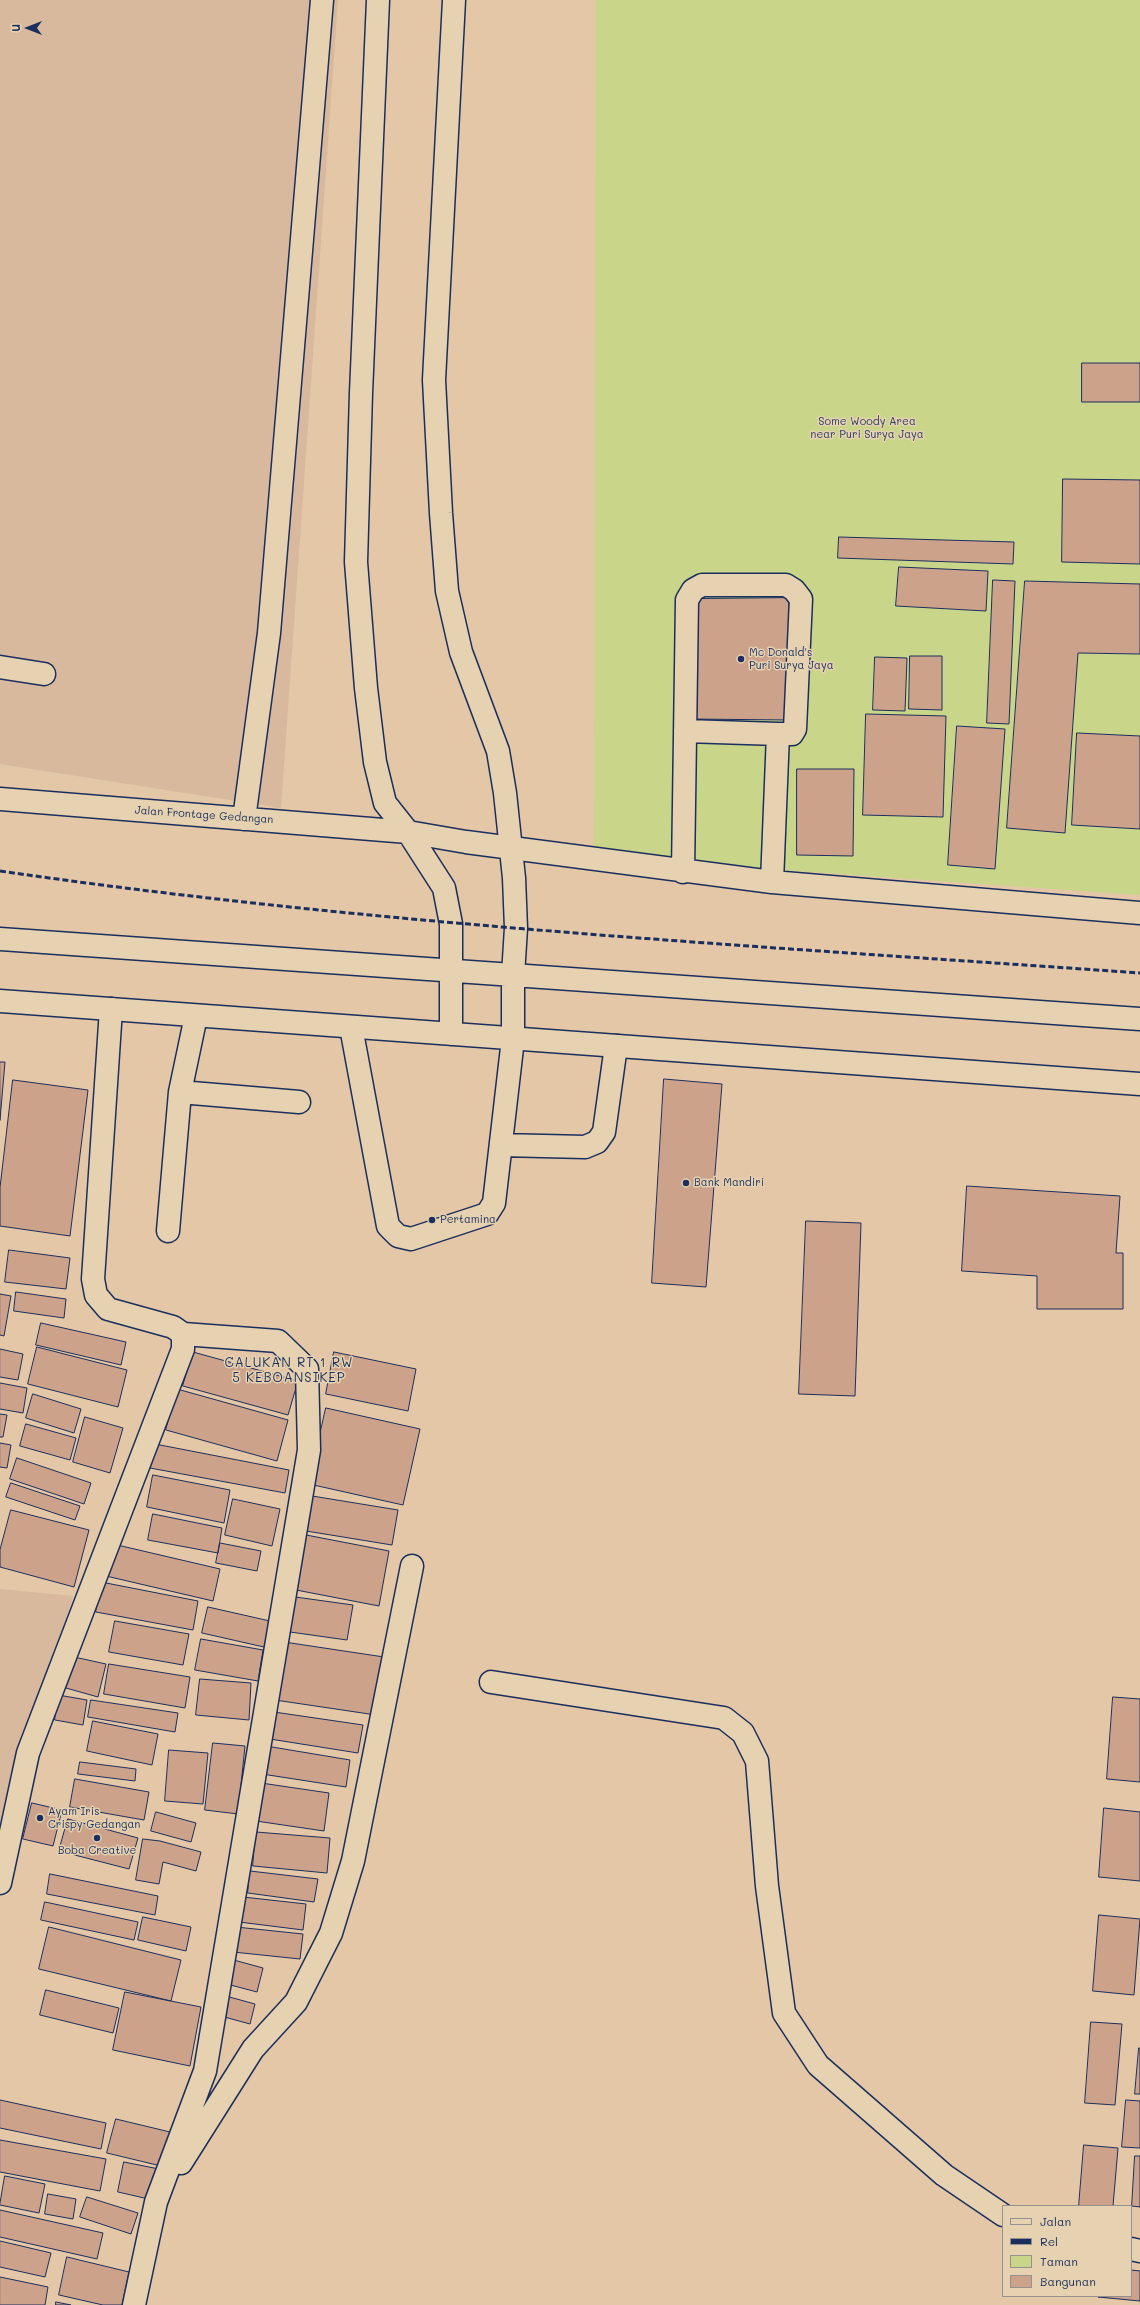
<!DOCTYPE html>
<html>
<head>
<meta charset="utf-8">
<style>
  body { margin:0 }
  #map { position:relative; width:1140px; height:2305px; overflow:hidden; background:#e3c7a6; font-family:Mali,sans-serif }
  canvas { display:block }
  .legend { position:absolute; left:1002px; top:2205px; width:130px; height:92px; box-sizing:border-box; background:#e6d2b0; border:1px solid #95918f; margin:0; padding:5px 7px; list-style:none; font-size:12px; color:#1b2f5e }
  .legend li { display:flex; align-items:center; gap:8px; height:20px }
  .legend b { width:20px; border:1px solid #95918f }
  .north { position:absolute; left:8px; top:8px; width:40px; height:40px; -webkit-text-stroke:3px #e6d2b0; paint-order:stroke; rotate:270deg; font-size:11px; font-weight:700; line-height:16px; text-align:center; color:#1b2f5e }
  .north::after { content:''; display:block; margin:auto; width:14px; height:18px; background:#1b2f5e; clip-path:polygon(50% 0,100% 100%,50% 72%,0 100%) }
</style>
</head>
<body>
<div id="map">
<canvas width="1140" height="2305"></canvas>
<ul class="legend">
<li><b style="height:5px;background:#e6d2b0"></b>Jalan</li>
<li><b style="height:5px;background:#1b2f5e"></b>Rel</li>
<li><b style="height:11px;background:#c9d689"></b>Taman</li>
<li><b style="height:11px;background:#cda28a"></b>Bangunan</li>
</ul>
<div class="north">U</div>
</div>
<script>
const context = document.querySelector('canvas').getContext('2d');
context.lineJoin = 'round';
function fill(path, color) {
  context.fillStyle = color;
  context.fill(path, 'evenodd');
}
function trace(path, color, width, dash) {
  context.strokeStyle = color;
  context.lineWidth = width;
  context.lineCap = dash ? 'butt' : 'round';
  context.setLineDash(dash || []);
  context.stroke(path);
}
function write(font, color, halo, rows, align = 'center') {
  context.font = font + ' Mali,sans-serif';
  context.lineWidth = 3;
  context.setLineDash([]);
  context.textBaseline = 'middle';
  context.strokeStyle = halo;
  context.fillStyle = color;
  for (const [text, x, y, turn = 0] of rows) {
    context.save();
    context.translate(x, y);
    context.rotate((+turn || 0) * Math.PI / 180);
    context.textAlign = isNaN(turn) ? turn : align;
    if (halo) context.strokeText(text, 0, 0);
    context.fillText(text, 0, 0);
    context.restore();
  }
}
const built = new Path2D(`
  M0,0H338L281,808L0,764Z
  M0,1589L73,1596L0,1861Z`);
const green = new Path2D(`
  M596,0H1140V895L594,857Z`);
const building = new Path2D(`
  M1082,363H1140V402H1082Z
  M1063,479L1140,480V564L1062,562Z
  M839,537L1014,542L1013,564L838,558Z
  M899,567L988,571L986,611L896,606Z
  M993,580L1015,581L1009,724L987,723Z
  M1025,581L1140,584V654L1078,653L1065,833L1007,828Z
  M789,598L788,720L691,719L694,599Z
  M910,656H942V710L909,709Z
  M875,657L907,658L905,711L873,710Z
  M866,714L946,716L943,817L863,815Z
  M957,726L1005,729L995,869L948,865Z
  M1077,733L1140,736V829L1072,825Z
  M797,769H854L853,856L797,855Z
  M0,1062H5L0,1120Z
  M664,1079L722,1084L706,1287L652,1283Z
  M13,1080L88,1090L70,1236L0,1226V1188Z
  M967,1186L1120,1196L1116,1253H1123V1309H1037V1276L962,1271Z
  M806,1221L861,1223L855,1396L799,1394Z
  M9,1250L70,1258L66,1289L5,1282Z
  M16,1292L66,1299L64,1318L14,1311Z
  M0,1294L11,1296L4,1336L0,1335Z
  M41,1323L126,1342L121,1365L36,1345Z
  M37,1347L127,1370L118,1407L28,1384Z
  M0,1349L23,1354L18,1380L0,1377Z
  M193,1352L298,1381L288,1415L183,1386Z
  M334,1352L416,1369L408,1411L326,1394Z
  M0,1383L27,1388L23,1413L0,1409Z
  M177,1389L288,1420L277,1461L166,1430Z
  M33,1394L81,1409L74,1433L26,1418Z
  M326,1408L420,1429L403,1505L309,1484Z
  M0,1414L7,1415L3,1437H0Z
  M85,1417L123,1428L110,1473L73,1462Z
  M26,1424L76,1438L70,1460L20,1446Z
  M0,1443L11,1445L7,1468L0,1467Z
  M155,1444L289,1470L285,1493L150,1468Z
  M17,1458L91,1483L84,1504L10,1479Z
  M153,1475L230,1490L224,1523L147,1507Z
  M11,1483L80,1506L75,1520L6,1497Z
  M306,1495L398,1510L392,1545L300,1530Z
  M233,1499L280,1509L272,1546L225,1535Z
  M11,1510L89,1530L74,1587L0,1567V1550Z
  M153,1514L222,1528L218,1553L148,1540Z
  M301,1534L389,1551L379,1606L291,1589Z
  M220,1543L261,1551L257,1571L216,1563Z
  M113,1544L220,1569L213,1601L106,1576Z
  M101,1582L198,1601L193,1630L96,1612Z
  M288,1596L353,1605L347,1640L283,1631Z
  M208,1607L270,1621L264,1647L202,1633Z
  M115,1621L189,1634L183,1665L109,1652Z
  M201,1639L263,1650L258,1681L195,1670Z
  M284,1642L384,1657L376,1715L275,1700Z
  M74,1657L106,1664L98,1697L66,1688Z
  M109,1664L190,1677L185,1708L104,1694Z
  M200,1679L251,1683L249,1720L196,1715Z
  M58,1695L87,1700L83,1725L55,1720Z
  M1113,1697L1140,1699V1782L1107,1779Z
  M91,1700L178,1713L175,1732L88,1717Z
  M274,1712L363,1725L358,1753L270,1739Z
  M93,1721L158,1734L152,1765L87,1751Z
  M213,1743L245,1746L238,1814L205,1810Z
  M266,1746L350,1760L346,1787L262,1774Z
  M169,1750L208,1753L203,1804L165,1801Z
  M80,1762L136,1769L135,1781L78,1774Z
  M75,1779L149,1792L144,1820L70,1807Z
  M261,1783L329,1793L324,1831L256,1821Z
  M32,1803L62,1810L53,1846L23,1839Z
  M1104,1808L1140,1812V1881L1099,1877Z
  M156,1812L196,1823L191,1842L151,1831Z
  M68,1819L138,1838L129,1869L59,1851Z
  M256,1832L330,1838L327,1873L253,1866Z
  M143,1839L160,1841L201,1852L196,1871L163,1862L159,1884L136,1880Z
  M250,1871L318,1879L314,1902L248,1893Z
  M50,1874L158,1896L155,1915L47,1894Z
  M243,1897L306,1904L303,1930L239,1922Z
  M45,1902L138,1922L134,1940L41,1920Z
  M1099,1915L1140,1919L1134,1995L1093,1991Z
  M143,1917L191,1927L186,1951L138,1940Z
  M49,1927L181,1960L171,2001L39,1969Z
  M236,1927L303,1934L300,1959L233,1952Z
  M230,1959L263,1968L257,1992L223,1983Z
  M46,1990L119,2008L113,2033L40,2015Z
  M125,1992L201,2007L190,2066L113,2050Z
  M222,1995L255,2004L250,2024L217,2015Z
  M1091,2022L1122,2024L1115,2105L1085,2103Z
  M1139,2048H1140V2094H1135Z
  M0,2100L106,2123L101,2149L0,2128Z
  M1126,2100L1140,2101V2148L1122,2147Z
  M116,2119L170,2132L161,2166L107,2153Z
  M0,2140L106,2159L100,2191L0,2172Z
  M1084,2145L1118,2148L1113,2206H1079Z
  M1135,2156H1140V2207L1132,2206Z
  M124,2162L159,2169L153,2200L118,2192Z
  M5,2176L45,2184L39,2213L0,2205Z
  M48,2194L76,2199L73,2219L45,2214Z
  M87,2197L138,2213L131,2234L80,2217Z
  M0,2210L103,2233L97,2259L0,2237Z
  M0,2241L51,2253L45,2277L0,2267Z
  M67,2257L129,2272L122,2305H103L59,2295Z
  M1131,2270L1140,2271V2301L1098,2297L1131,2296Z
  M0,2277L48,2287L45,2305H0Z
  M56,2302L71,2305H56Z`);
const minor = new Path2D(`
  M378,0L361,393L356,562L366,688L375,762L385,803L408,832L444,888L451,924V971
  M454,0L434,380L441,513L447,591L461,652L498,751L505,793L514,878L516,928L513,975
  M0,667L44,674
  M685,731L778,734
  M0,799L408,832L466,842L772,882L1140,913
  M244,819L269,633L322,0
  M683,872L687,600L693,590L702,585H786L794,590L801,599L795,729L792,734H778L772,882
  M111,1009L93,1279L96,1295L108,1309L173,1327L183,1334L278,1341L307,1369L309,1450L205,2071L156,2202L134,2305
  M351,1027L388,1226L398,1236L411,1239L487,1214L494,1203L513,1039
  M180,1092L299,1102
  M501,1145L585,1147L597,1142L604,1132L616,1046
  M168,1231L180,1092L196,1016
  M491,1682L724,1718L743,1733L757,1761L767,1886L784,2013L818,2065L944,2175L1003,2215
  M0,1883L28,1753L183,1349V1334
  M181,2163L253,2049L296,2002L331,1933L353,1861L412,1566
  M1131,2249L1140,2251`);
const highway = new Path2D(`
  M0,939L1140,1019
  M451,971V1034
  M513,975V1039
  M0,1001L1140,1084`);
const rail = new Path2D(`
  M0,871C378,926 759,946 1140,973`);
const markers = [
  [741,659,4,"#1b2f5e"],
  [686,1183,4,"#1b2f5e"],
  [432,1220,4,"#1b2f5e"],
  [40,1818,4,"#1b2f5e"],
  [97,1838,4,"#1b2f5e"]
];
const parkNames = [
  ["Some Woody Area",867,422],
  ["near Puri Surya Jaya",867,435]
];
const poiNames = [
  ["Mc Donald's",749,653],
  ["Puri Surya Jaya",749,666],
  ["Bank Mandiri",694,1183],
  ["Pertamina",440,1220],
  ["Ayam Iris",48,1812],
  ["Crispy Gedangan",48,1825],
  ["Boba Creative",97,1851,"center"]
];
const streetNames = [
  ["Jalan Frontage Gedangan",204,815,4]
];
const quarterNames = [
  ["CALUKAN RT 1 RW",289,1363],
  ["5 KEBOANSIKEP",289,1378]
];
fill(built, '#d8b99d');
fill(green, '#c9d689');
fill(building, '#cda28a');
trace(building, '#1b2f5e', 1);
trace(minor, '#1b2f5e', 25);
trace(highway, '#1b2f5e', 25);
trace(minor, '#e6d2b0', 22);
trace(highway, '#e6d2b0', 22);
trace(rail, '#1b2f5e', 3, [6, 3]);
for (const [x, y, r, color] of markers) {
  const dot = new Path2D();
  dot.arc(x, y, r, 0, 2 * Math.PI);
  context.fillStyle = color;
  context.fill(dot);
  trace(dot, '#e6d2b0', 1.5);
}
write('11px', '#2c4062', '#e6d2b0', parkNames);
write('11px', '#1b2f5e', '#e6d2b0', poiNames, 'left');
write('11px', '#1b2f5e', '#e6d2b0', streetNames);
context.letterSpacing = '1px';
write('13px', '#1b2f5e', '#e6d2b0', quarterNames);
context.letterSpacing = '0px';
</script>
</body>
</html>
